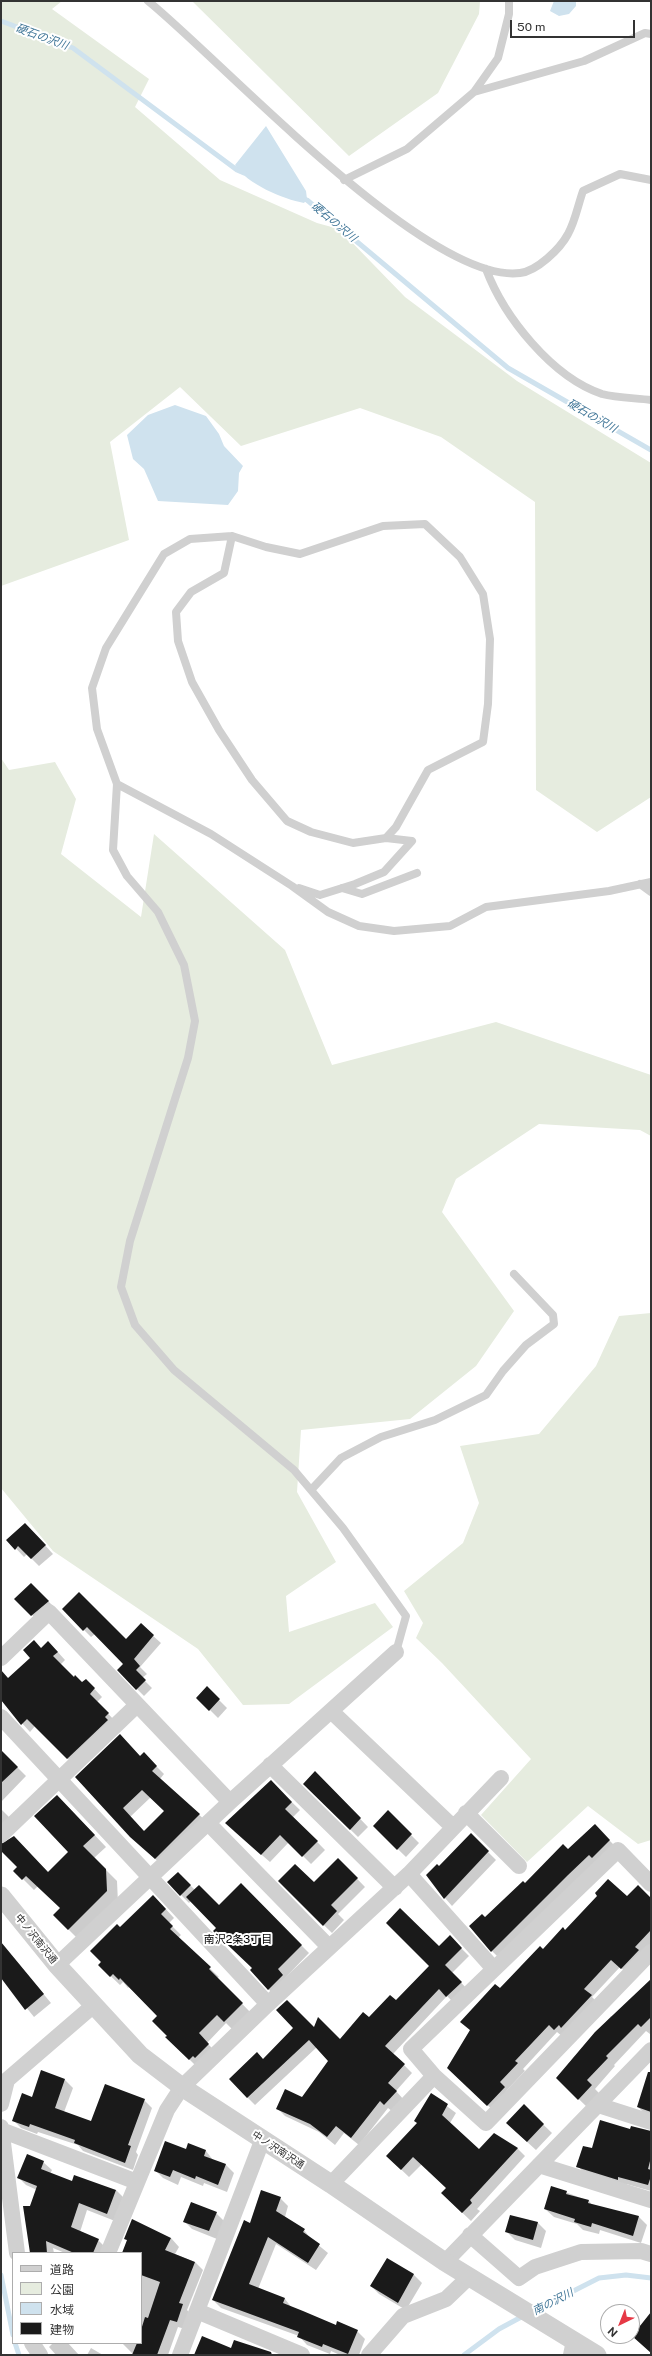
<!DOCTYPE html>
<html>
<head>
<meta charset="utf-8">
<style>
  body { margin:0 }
  #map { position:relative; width:652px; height:2356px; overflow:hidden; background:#fff; font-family:"Public Sans","Noto Sans JP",sans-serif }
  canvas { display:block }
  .frame { position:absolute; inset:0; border:2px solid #333; pointer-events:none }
  .legend { position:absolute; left:12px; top:2252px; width:130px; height:92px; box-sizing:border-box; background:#fff; border:1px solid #adadad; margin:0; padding:5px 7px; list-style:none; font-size:12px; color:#333 }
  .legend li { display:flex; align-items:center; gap:8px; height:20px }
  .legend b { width:20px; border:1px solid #adadad }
  .north { position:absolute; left:600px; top:2304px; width:40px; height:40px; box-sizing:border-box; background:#fff; border:1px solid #adadad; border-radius:50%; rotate:223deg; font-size:11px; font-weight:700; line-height:16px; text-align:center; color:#333 }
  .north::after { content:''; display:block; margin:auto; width:14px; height:18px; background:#e63946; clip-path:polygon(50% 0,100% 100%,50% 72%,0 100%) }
  .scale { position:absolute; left:510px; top:20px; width:125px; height:18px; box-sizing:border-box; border:2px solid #333; border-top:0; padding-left:5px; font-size:12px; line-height:14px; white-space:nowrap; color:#333; -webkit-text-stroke:3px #fff; paint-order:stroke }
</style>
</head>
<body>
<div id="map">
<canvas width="652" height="2356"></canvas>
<div class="frame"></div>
<ul class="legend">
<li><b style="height:5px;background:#d0d0d0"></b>道路</li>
<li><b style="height:11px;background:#e6ecdf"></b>公園</li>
<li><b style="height:11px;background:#cfe2ee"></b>水域</li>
<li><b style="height:11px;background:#1a1a1a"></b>建物</li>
</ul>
<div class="north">N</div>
<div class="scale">50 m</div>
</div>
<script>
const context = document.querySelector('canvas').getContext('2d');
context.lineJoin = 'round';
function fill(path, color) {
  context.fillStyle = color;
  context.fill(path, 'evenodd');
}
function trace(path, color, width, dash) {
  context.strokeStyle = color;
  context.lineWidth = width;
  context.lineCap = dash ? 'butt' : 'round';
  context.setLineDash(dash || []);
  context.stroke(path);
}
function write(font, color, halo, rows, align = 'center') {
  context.font = font + ' "Public Sans","Noto Sans JP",sans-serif';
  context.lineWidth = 4;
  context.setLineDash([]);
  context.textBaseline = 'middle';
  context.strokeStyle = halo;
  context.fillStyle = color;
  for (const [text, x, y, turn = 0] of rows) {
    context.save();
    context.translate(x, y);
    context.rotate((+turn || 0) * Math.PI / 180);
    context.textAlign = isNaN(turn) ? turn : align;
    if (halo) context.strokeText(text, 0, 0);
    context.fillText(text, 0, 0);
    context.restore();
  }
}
const green = new Path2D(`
  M1,1H62L52,9L149,79L135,107L220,180L317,223L339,229L405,297L517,381L651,463V797L597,832L536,790L535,502L441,437L360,408L241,446L180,387L110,442L129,540L1,586Z
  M192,1H480L479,14L438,93L349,156Z
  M1,758L9,770L55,762L76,799L61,854L141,917L154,834L285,950L332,1065L496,1022L651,1075V1136L640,1130L539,1124L456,1179L442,1212L514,1311L476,1366L410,1419L301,1430L297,1492L336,1562L286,1596L289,1632L375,1603L393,1627L289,1704L243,1705L198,1649L53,1551L1,1488Z
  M651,1313V1840L638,1844L588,1806L527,1862L481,1815L531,1759L442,1663L416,1638L423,1623L404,1591L463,1543L479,1503L460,1446L539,1434L596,1366L619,1316Z`);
const water = new Path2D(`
  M554,1H576V6L569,14L559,16L550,11Z
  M266,126L306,191L307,199L304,203C283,199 247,184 235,165Z
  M175,405L206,416L219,434L224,446L243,466L239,473L238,491L228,505L158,501L144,469L133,459L127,435L148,415Z`);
const shadow = new Path2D(`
  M33,1532L53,1554L39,1566L27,1554L24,1557L8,1540Z
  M31,1584L56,1609L40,1623L16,1599Z
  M63,1609L126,1641L141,1625L161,1643L140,1667L147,1674L142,1678L152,1688L144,1696L118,1670L124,1664L95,1634L91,1637Z
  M41,1649L56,1650L65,1660L60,1665L82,1684L86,1680L102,1697L97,1702L116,1722L75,1766L35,1726L30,1732L1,1700V1671L8,1679Z
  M207,1688L227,1708L218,1718L198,1698Z
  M128,1743L141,1757L144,1754L164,1774L160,1779L207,1822L164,1867L139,1844L77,1777ZM151,1797L165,1811L145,1833L130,1817Z
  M2,1752L26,1776L1,1802V1753Z
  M323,1780L368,1827L358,1837L304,1784Z
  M271,1782L300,1810L293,1817L325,1850L311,1864L289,1842L270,1862L234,1831Z
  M68,1807L106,1847L94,1858L117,1881L118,1903L80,1941L54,1915L61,1908L38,1886L34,1890L15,1871L48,1873L69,1852Z
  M1,1809L14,1822L1,1831Z
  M388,1812L419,1843L406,1857L374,1826Z
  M594,1825L618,1849L500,1959L492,1951L485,1919L568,1850Z
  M471,1835L496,1860L452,1906L445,1898L439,1867Z
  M338,1859L365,1887L338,1914L344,1920L332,1933L279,1881L314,1883Z
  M186,1881L195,1890L219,1906L241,1885L309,1953L285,1978L277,1998L251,1971L253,1968L218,1928L191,1901L189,1903L181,1895Z
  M627,1898L651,1899V1946L630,1976L620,1967L592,1997L599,2004L563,2037L557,2032L523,2069L525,2071L507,2090L496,2113L456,2076L471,2031L461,2022L565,1931Z
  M162,1905L174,1918L169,1923L181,1935L178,1938L219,1977L217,1978L251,2013L233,2030L226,2023L207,2043L217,2053L198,2068L167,2037L168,2036L158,2016L129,1987L128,1988L123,1982L120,1985L99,1965L120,1928Z
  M450,1937L469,1956L452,1973L469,1991L455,2004L447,1996L393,2054L412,2073L396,2091L404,2100L393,2112L388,2108L359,2145L344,2133L335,2145L319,2132L285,2116L277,2108L303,2098L330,2061L317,2047L255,2105L247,2097L263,2060L314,2029L340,2040L396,2001L430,1966L439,1947Z
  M5,1948L51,2003L34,2017L1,1976V1952Z
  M651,1980V2033L650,2034L646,2031L614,2065L615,2066L595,2089L600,2094L587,2107L557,2078L611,2016L613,2018Z
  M65,2080L73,2088L64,2112L92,2122L144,2100L152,2108L136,2152L138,2155L133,2170L83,2151L78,2145L38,2132L37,2134L21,2128L13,2120L32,2098Z
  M432,2095L456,2113L450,2123L479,2151L517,2148L525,2156L477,2209L480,2211L471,2221L450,2201L447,2188L422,2164L409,2177L387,2156L418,2123Z
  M651,2097V2117L646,2115L638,2107Z
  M524,2106L552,2133L536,2150L515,2131Z
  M631,2130L651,2132V2191L626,2184L625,2187L585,2174L578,2166L593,2150Z
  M189,2144L206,2151L213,2160L226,2165L234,2173L227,2192L204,2183L203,2186L181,2177L178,2185L163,2178L155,2170L187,2150Z
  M43,2162L52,2170L50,2174L72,2182L116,2190L124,2198L115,2221L87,2210L80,2232L98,2240L106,2248L104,2253H65L53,2248L54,2253H30V2206L37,2190L26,2185L18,2177Z
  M552,2187L589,2201L593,2206L639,2217L647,2225L641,2243L600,2230L599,2234L583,2230L577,2224L554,2217L545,2209Z
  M280,2198L288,2206L285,2217L304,2230L311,2239L328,2253L316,2270L276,2244L258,2289L285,2299L292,2308L337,2326L357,2331L365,2339L359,2355H340L331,2351L330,2354L307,2345L299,2336L221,2308L213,2300L251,2224Z
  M216,2213L224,2221L217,2239L192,2229L184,2221Z
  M511,2216L538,2223L546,2231L541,2248L515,2240L507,2232Z
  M171,2238L179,2247L175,2254L195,2262L203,2270L187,2310L190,2313L185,2329L178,2327L168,2355H134L122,2343H141V2253H124L128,2241L125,2239Z
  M387,2260L414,2275L422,2283L406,2310L379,2294L371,2286Z
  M53,2343H68L79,2355H56L49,2347Z
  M91,2348L103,2355H87Z`);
const stream = new Path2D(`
  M1,21L73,48L237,170L244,173
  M301,198L307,200L508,368L651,450
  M1,2275L13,2335
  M534,2311L599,2278L626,2275L651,2278
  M15,2343L19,2355
  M464,2355L499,2329L525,2315`);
const building = new Path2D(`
  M25,1523L46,1545L31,1559L18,1546L15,1550L6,1540Z
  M31,1583L49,1601L31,1616L14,1599Z
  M79,1592L126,1639L141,1623L154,1635L134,1659L140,1666L136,1670L146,1680L136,1690L117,1670L123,1664L87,1627L83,1631L62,1609Z
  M34,1640L41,1648L48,1641L58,1652L53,1656L74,1677L75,1675L82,1682L86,1679L95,1688L90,1694L109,1713L105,1717L108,1720L67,1759L27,1719L21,1725L1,1700V1670L8,1678L30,1658L23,1650Z
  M207,1686L220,1699L209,1711L196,1698Z
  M120,1734L140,1756L144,1752L157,1766L152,1771L200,1814L155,1859L130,1837L75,1777ZM142,1790L164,1811L144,1831L123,1808Z
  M1,1750L18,1767L1,1783Z
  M315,1771L361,1818L350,1830L303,1784Z
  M271,1780L292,1802L285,1809L318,1841L302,1857L280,1835L261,1855L225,1823Z
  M57,1795L95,1835L83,1846L106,1869L107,1891L68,1930L53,1915L60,1908L26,1876L22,1880L13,1871L17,1867L1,1851V1844L14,1836L48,1872L68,1852L34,1816Z
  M388,1810L412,1834L397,1850L373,1826Z
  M595,1824L610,1840L592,1858L589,1855L568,1875L491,1952L469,1926L482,1914L485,1917L523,1881L525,1883L563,1844L568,1849Z
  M471,1833L489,1851L444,1899L426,1875L437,1864L439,1866Z
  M338,1858L358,1878L331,1905L337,1911L323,1926L278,1881L295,1864L314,1882Z
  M178,1872L191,1885L180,1896L167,1882Z
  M608,1879L627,1896L638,1885L651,1898V1930L635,1947L639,1950L621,1969L611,1960L584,1989L592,1995L561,2028L559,2025L554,2030L549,2025L515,2061L518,2063L500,2082L505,2087L487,2106L447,2068L470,2030L460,2022L495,1984L500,1988L540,1946L543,1949L563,1927L565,1930L597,1896L595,1893Z
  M241,1883L302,1945L278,1969L283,1975L268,1990L250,1970L252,1968L213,1931L216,1928L186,1897L199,1885L219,1905Z
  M153,1895L166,1909L161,1914L173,1926L170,1929L211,1967L209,1969L243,2003L224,2022L217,2015L199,2033L209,2044L195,2058L193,2056L189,2060L165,2037L167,2036L152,2021L157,2016L120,1978L119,1980L113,1974L110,1977L98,1965L101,1962L90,1951L117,1924L120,1927Z
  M400,1908L439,1946L450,1935L462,1948L445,1965L462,1982L446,1997L439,1989L385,2046L405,2064L388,2083L397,2091L384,2105L380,2101L351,2138L336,2126L327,2137L310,2124L276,2109L285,2089L302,2097L328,2061L309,2040L247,2098L229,2079L257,2052L263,2059L293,2028L276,2010L287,2000L314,2027L318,2017L340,2039L363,2012L369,2017L390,1995L396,2000L429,1966L386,1923Z
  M1,1942L44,1994L25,2010L1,1978Z
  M651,1979V2017L641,2027L638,2024L606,2056L608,2058L587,2080L592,2085L578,2100L556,2078L595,2032Z
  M41,2070L65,2079L55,2108L91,2121L105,2084L145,2099L128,2145L131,2146L125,2163L74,2143L75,2140L30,2124L29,2127L12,2121L22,2093L32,2097Z
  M648,2072H651V2112L637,2107Z
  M431,2093L448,2104L442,2115L479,2149L494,2133L518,2148L470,2200L472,2203L462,2213L441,2193L446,2188L413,2157L401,2170L386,2156L417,2123L414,2121Z
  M524,2104L544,2124L527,2142L506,2123Z
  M600,2120L630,2129L631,2126L651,2131V2157L648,2169L651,2170V2176L648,2185L618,2177V2180L576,2167L583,2146L592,2148Z
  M165,2141L186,2149L188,2143L206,2150L204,2156L226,2164L218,2185L196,2176L195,2179L173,2170L170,2177L154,2171Z
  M27,2154L44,2161L41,2169L72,2181L74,2175L116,2190L107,2214L79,2203L71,2227L99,2239L93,2253H74L46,2241L47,2253H30L23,2206H30L37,2186L17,2178Z
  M551,2186L567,2191L566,2194L589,2200L588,2203L639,2216L633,2236L592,2223L591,2227L574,2222L575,2219L544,2209Z
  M261,2190L281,2197L276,2211L305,2229L303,2232L320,2244L308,2263L268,2237L249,2284L285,2298L283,2303L303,2311L336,2325L337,2321L358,2330L348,2354L323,2344L322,2347L297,2337L299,2332L212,2300L244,2220L250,2223Z
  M191,2202L217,2212L209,2231L183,2222Z
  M510,2215L538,2222L533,2240L505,2232Z
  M132,2219L171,2238L165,2250L195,2262L179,2303L183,2304L177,2322L170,2320L157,2355H132L137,2343H141V2330L145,2317L148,2318L160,2282L141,2275V2253H122L127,2240L124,2239Z
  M387,2258L414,2274L398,2303L370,2286Z
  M651,2312V2353L632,2336Z
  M202,2336L231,2348L234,2340L271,2352L272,2355H194Z`);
const service = new Path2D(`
  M148,1C222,61 428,285 520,273C537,271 560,249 568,234C575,222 578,205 583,191L620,174L651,180
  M474,92L584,61L645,33L651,34
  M344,180L407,149L474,92L498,58L509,14V1
  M486,269C504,317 552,377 602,394C617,398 636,398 651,400
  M232,536L224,573L191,592L176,612L178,641L192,682L219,730L252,780L287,821L311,832L353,843L386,838L396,827L428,770L483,742L488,704L490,639L483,594L460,557L425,524L383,526L300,554L266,547L232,536L190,539L164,554L106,648L92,688L97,729L117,784L113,850L127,876L158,912L184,965L195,1021L188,1058L130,1241L121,1287L135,1325L174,1370L294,1470L343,1528L406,1616L396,1652
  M117,784L211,834L292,886L328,912L359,926L394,931L450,926L486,907L609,891L651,882
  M640,884L651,892
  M299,888L320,895L355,884L384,872L412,841L386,838
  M342,888L362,894L417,873
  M311,1490L341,1458L381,1437L435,1420L486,1395L503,1371L526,1345L554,1324L553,1315L514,1274`);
const minor = new Path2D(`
  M1,1658L49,1612L230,1802
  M331,1711L453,1827
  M1,1717L268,2004
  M270,1765L395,1888
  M466,1813L519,1866
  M208,1823L329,1947
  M1,1835L137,1705
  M409,1874L494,1969
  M651,1884L618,1850L411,2049L434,2076L486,2123L651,1952
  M57,1965L230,1802L396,1652
  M1,2104L7,2080L94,2005
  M598,2105L651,2122
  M1,2127L17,2253
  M1,2130L137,2182
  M539,2165L651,2200
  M331,2184L434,2076
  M470,2235L519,2278L535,2267L581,2252L641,2251L651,2254
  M108,2253L167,2110L182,2087L268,2004L409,1874L501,1778
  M445,2262L651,2050
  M197,2311L302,2355
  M32,2343L40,2355
  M180,2355L262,2141
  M369,2355L403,2316L446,2299L469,2277
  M571,2355L574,2341`);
const tertiary = new Path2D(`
  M1,1896L57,1965L140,2055L182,2087L331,2184L445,2262L597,2355`);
const streetNames = [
  ["中ノ沢南沢通",36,1939,51],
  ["中ノ沢南沢通",278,2150,33]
];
const waterNames = [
  ["硬石の沢川",42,37,20],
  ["硬石の沢川",334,222,40],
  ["硬石の沢川",592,416,30],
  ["南の沢川",553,2302,-27]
];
const neighbourhoodNames = [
  ["南沢2条3丁目",238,1940]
];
fill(green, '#e6ecdf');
fill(water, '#cfe2ee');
fill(shadow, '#0003');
trace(stream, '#cfe2ee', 5);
fill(building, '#1a1a1a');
trace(service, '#d0d0d0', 8);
trace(minor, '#d0d0d0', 16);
trace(tertiary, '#d0d0d0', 19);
write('10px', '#333', '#fff', streetNames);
write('italic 11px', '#3f7597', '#fff', waterNames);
write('11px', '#000', '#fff', neighbourhoodNames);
</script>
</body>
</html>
